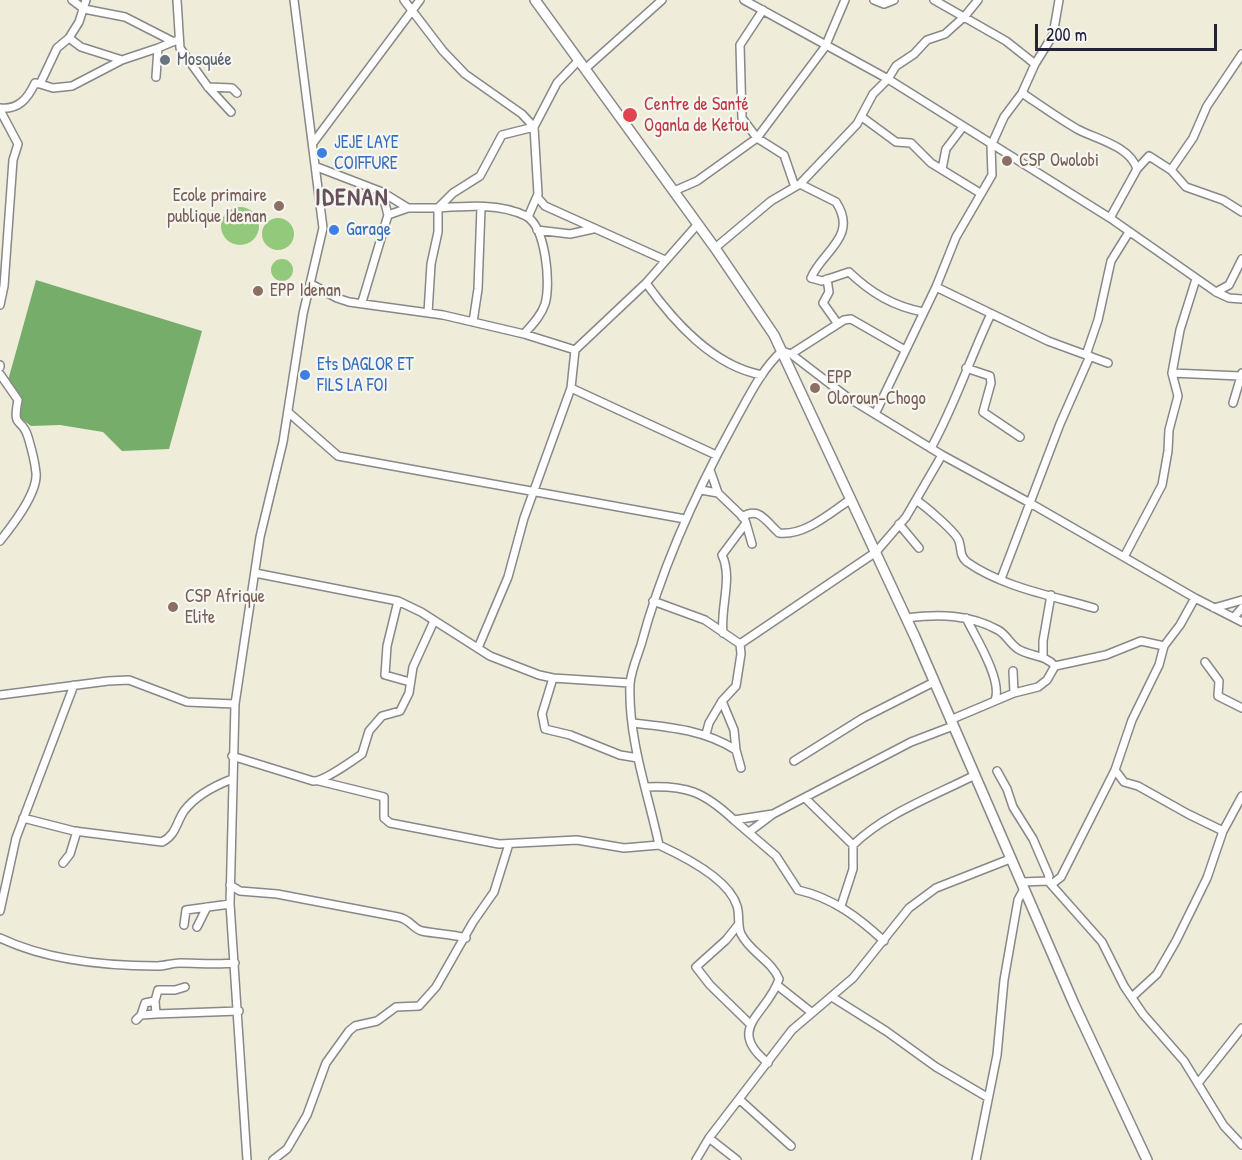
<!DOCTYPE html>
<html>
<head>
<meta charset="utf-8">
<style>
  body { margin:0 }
  #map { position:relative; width:1242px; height:1160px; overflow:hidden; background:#efecd9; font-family:"Patrick Hand",sans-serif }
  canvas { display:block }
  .scale { position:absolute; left:1035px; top:24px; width:182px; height:27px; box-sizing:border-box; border:3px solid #22223b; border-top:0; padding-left:8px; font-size:18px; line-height:21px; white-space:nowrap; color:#22223b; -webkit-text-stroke:4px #f6f6f2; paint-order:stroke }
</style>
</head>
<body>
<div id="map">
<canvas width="1242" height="1160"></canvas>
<div class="scale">200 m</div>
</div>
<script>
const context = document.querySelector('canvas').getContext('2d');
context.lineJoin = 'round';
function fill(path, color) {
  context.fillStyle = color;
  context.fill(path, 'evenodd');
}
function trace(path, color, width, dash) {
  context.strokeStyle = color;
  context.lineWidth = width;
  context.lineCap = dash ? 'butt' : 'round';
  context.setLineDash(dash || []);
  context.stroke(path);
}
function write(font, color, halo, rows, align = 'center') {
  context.font = font + ' "Patrick Hand",sans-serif';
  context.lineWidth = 4.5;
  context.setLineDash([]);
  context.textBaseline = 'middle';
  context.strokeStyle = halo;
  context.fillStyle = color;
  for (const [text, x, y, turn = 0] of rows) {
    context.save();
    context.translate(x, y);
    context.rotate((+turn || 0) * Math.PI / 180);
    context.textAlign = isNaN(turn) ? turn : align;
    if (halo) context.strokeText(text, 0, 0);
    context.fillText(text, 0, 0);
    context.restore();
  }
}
const green = new Path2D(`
  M221 226a19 19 0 1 1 38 0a19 19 0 1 1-38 0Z
  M262 234a16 16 0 1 1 32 0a16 16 0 1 1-32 0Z
  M271 270a11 11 0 1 1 22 0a11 11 0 1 1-22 0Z`);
const forest = new Path2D(`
  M36,280L202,331L169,449L122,451L103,432L60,425L31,426L16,415L19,400L7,384Z`);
const minor = new Path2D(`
  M72,0L84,9L125,17L172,41
  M177,0L180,48L208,87L231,112
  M404,0L443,51L465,74L522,114L534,127L538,194L528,217
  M744,0L888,79L1110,218L1216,292L1229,298L1242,299
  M874,0L884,4L894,0
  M934,0L1006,41L1035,64
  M763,10L740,45L742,118L757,138L784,155L795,187
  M69,38L81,47L122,60
  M585,69L662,0
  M156,77L158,48L175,41
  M40,84L53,88L72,86L122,60L158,48
  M208,87L232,88L237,93
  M1022,93C1040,105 1058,118 1077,129C1096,139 1130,146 1137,169L1149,156L1171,170L1186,187L1223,200L1242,212
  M0,108C19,110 28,98 35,83L40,84L57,48L69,38L79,22L86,0
  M0,110L18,144L13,160L4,286L0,305
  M862,117L896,142L911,143L931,163L980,193
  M313,143L420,0
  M317,167L382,192L408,208
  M942,169L946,149L962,128
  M1171,170L1193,138L1207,106L1242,54
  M800,184L836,202C859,237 821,252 811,278L822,281L849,272C871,293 893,306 923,312
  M674,191L697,181L757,138L825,47L845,0
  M538,198L545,206L665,260
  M388,215L408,208H438L453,193L480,176L502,135L534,127L557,83L579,60
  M1110,218L1137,169
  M537,230L570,234L593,229
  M715,248L771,201L800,184L857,124L873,94L888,79L896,66L914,54L927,40L945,34L965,16L978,0
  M827,279L829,292L823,303L838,324
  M646,283C674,322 713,366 762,375
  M311,284L337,298L349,302L443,315L524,334L575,350
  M936,287L1048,341L1108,363
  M1216,292L1229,285L1242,259
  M362,302L388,215L382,192
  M428,313L431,264L438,232V208C466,206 500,203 526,216C546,227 551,284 545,304C541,316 532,325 524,334
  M473,322L478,289L481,208
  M791,354L844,320L851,319L905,350
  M1086,355L1098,320L1111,261L1129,232
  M0,365V367
  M966,368L990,376L991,383L983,412L1020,437
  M1172,373L1240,376
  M0,374L18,400C12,431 22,416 28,437C31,447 35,462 36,473C38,493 12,526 0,541
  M571,388L716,455
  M1233,403L1242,373
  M288,412L338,456L685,519
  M876,412L936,287L956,237L992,175L991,146L1004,117L1022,93L1035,64L1053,35L1059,0
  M931,448C955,405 970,358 991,314
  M710,470L718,493
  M701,490L718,493L744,518L746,523L722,555C733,578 720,608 723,633
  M916,500C925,506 956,532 959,541C962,550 959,555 967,562C1002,587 1053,596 1094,608
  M742,517C760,506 766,522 779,533C805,536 830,513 851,499
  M746,523L752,544
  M899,524L919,548
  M1124,557L1162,485L1168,451L1169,430L1178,396L1172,373L1180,330L1196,279
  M255,573L398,601L421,612L490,656L539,675L553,678L630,683
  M1001,579L1060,424L1090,356
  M398,601L387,646L385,675L410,682
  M653,601L705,620L740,644L741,654L736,686L722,701L709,723L706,734
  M1214,608L1242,600
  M1234,617L1242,608
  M907,618C938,614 969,614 998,630C1007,635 1010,644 1018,649C1031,657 1044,654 1055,666
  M966,618C975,636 1003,681 995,700
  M740,644L876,552L906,517L942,455
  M478,648L508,577L524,518L571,388L575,350L646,283L697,225
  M1043,656V641L1051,595
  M1205,662L1219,681L1218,696L1242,708
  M1013,671L1014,693
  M553,678L542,714L545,729L570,735L620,755L638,758
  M0,695L108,681L129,680L187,702L235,704
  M722,701L734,730L736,750
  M950,720L1014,693L1038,687L1047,680L1055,666L1106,655L1141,641L1164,646L1180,625L1195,598
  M633,723C670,727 704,730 736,750L741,768
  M232,756L313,781C323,782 352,761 362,754L369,731L382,716L400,711L409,693L413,667L434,621
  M794,761L863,718L934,682
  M997,771L1007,789L1013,807L1033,839L1049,876L1048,881
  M319,781L384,797V818L390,823L499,844L577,840L624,848L659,845
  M646,787C687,785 704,792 734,820L773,814L911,742L953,726
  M805,798L853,845
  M23,818L74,831L162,842C176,835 176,823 184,811C196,795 214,786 232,779
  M734,820L776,856L798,890C833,898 858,917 884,941
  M1223,831L1242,796
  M749,832L773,814
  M63,863L70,854L77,831
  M1022,882L1048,881L1102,942L1124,986L1143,1014L1184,1061L1224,1126L1242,1145
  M1052,884L1061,877L1115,770
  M230,885L240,891L277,894L398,917C410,919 413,929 422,931C437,934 451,934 466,938
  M841,906L853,869V845C886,813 934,796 975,775
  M0,911L16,838L74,685
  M184,925L186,910L230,904
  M738,925L726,940L696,967L710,985L750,1024
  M197,927L207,907
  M0,938C46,960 107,966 157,966C165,966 172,963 180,963C198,963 215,965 235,963
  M777,985L811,1012
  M185,987L175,990H158L155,1001L156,1014L239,1011
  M832,997L886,1031L936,1067L987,1097
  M1132,997L1157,974L1176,941L1207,878L1223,831L1188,814L1138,786L1124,782L1115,770L1132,720L1159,665L1164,646
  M141,1015L145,1003L155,1001
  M136,1020L141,1015L156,1014
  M768,1063C724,1028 768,1014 779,979C772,961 750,952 741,934C737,925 740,915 737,906C729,879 683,856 659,845C648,793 628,739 630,684C631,671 637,657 641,645C662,566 695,494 734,423C748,398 761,370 782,351L791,354L847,397L942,455L1030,503L1195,598L1242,622
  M1199,1082L1242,1028
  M739,1099L791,1146
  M709,1138L737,1160
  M247,1160L230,904L235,704L260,537L283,442L303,314L323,228L294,0
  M273,1160L287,1149L307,1115L326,1063L349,1031L355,1026L377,1021L396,1007L419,1006L436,987L473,922L494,892L509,844
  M696,1160L709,1138L792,1030L853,978L909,908L936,888L1010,859
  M976,1160L997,1055L1004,980L1018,900L1024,889`);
const tertiary = new Path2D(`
  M535,0L715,248L774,335L915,637L1074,1004L1147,1160`);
const markers = [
  [165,60,6,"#6b7280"],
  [630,115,8,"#e0444e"],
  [322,153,6,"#3f7fe0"],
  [1007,161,6,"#8d6e63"],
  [279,206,6,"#8d6e63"],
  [334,230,6,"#3f7fe0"],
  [258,291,6,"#8d6e63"],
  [305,375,6,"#3f7fe0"],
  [815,388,6,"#8d6e63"],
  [173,607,6,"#8d6e63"]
];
const worshipNames = [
  ["Mosquée",177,60]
];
const healthNames = [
  ["Centre de Santé",644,105],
  ["Oganla de Ketou",644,126]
];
const shopNames = [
  ["JEJE LAYE",334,143],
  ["COIFFURE",334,164],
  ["Garage",346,230],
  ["Ets DAGLOR ET",317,365],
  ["FILS LA FOI",317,386]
];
const educationNames = [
  ["CSP Owolobi",1019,161],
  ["Ecole primaire",267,196,"right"],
  ["publique Idenan",267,217,"right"],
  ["EPP Idenan",270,291],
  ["EPP",827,378],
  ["Oloroun-Chogo",827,399],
  ["CSP Afrique",185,597],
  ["Elite",185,618]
];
const districtNames = [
  ["IDENAN",352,199]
];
fill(green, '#93c97b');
fill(forest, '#76ad6b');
trace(minor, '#88878a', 10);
trace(tertiary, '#88878a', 12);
trace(minor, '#fff', 7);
trace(tertiary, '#fff', 9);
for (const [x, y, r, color] of markers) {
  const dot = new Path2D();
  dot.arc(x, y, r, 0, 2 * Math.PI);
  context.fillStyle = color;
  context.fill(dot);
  trace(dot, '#f6f6f2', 2);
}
write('18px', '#5b616d', '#f6f6f2', worshipNames, 'left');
write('18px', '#be3a42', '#f6f6f2', healthNames, 'left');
write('18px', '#366cbe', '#f6f6f2', shopNames, 'left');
write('18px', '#785e54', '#f6f6f2', educationNames, 'left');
context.letterSpacing = '1.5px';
write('bold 24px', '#68505a', '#f6f6f2', districtNames);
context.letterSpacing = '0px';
</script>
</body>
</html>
